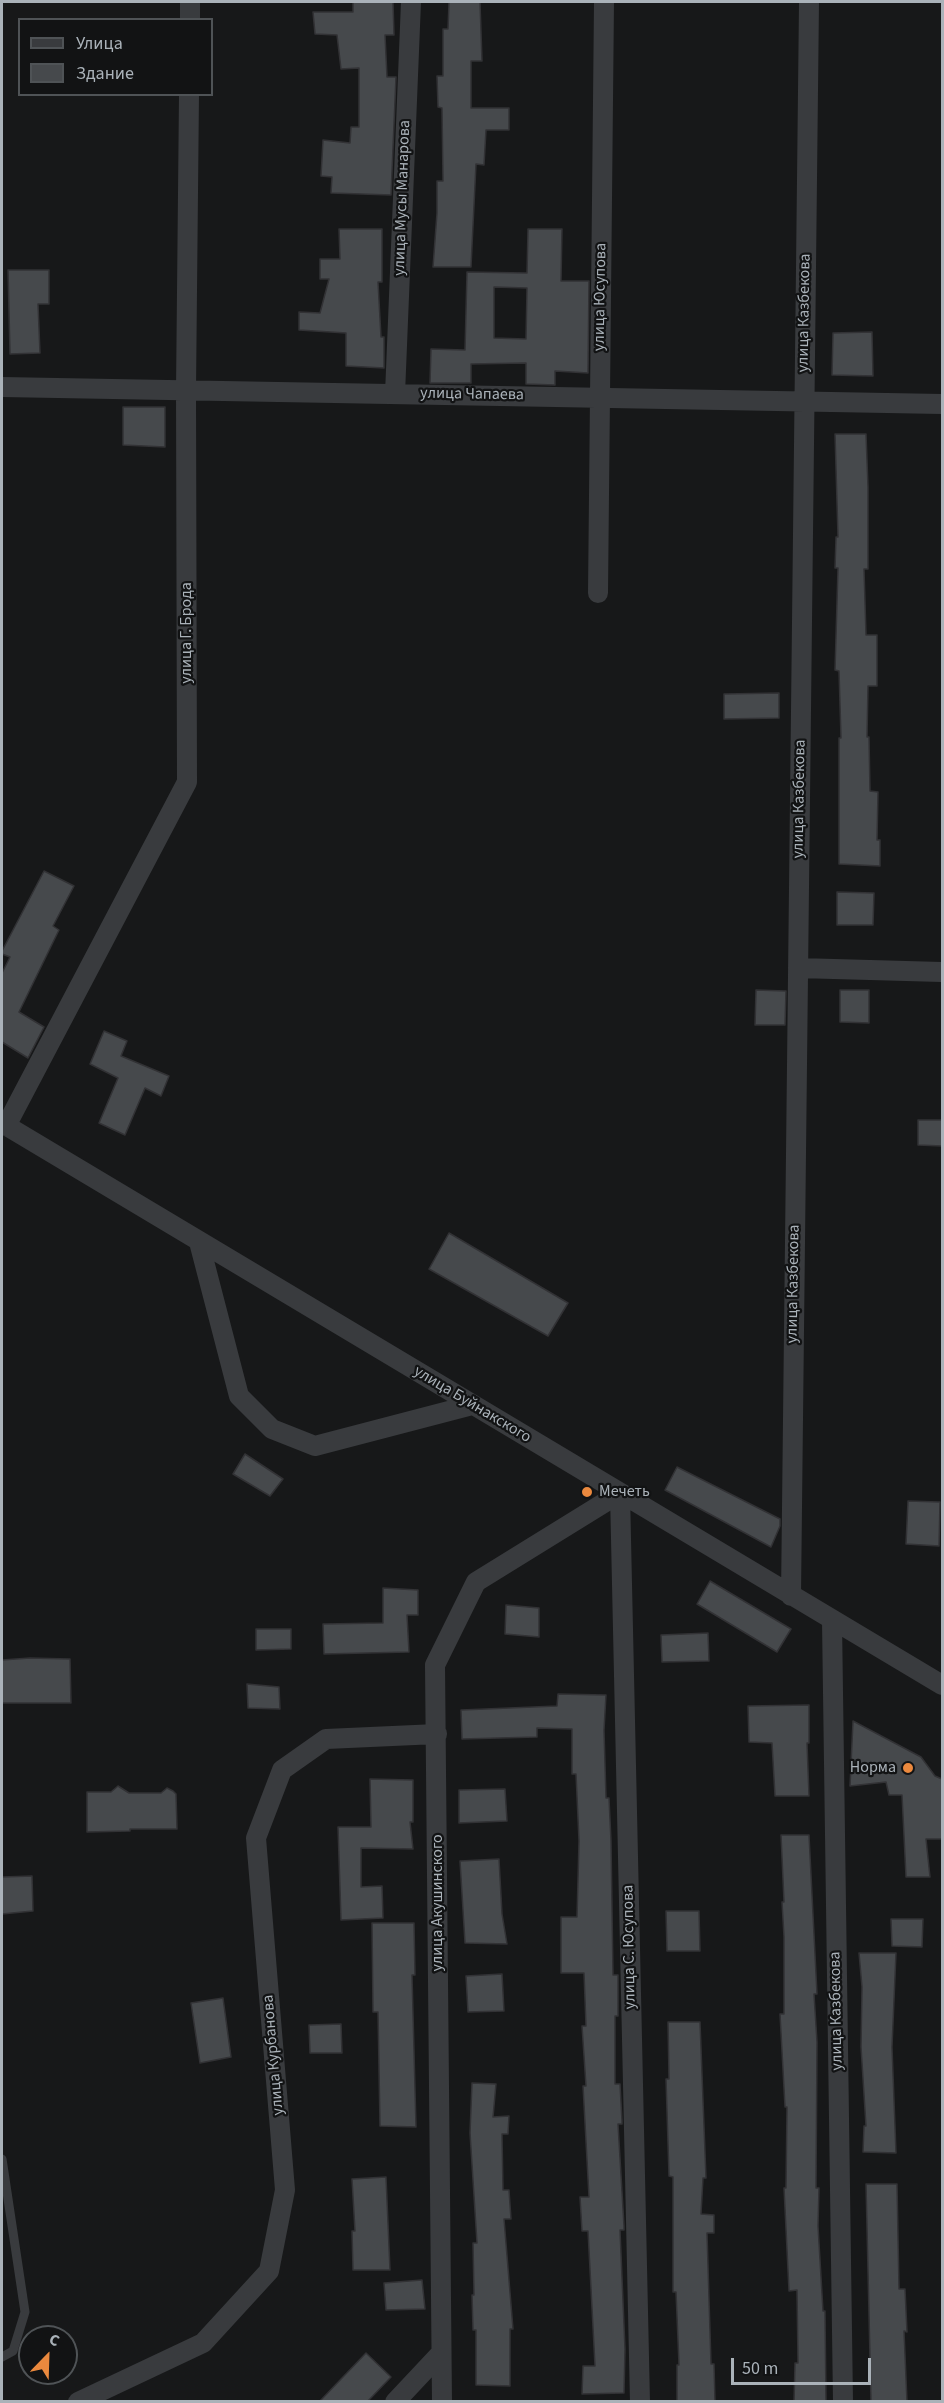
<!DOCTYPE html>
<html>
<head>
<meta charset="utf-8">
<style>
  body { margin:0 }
  #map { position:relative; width:944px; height:2403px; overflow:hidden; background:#171819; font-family:"Source Sans 3",sans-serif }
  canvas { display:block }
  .frame { position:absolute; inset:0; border:3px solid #aab2b9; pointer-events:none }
  .legend { position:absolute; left:18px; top:18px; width:195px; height:78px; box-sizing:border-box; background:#121314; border:2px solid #4f5356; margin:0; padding:8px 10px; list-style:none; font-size:18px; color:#aab2b9 }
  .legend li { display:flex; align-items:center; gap:12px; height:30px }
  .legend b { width:30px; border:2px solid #4f5356 }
  .north { position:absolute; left:18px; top:2325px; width:60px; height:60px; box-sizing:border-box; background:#121314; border:2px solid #4f5356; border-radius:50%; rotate:23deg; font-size:16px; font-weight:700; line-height:24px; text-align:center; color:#aab2b9 }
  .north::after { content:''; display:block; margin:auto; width:21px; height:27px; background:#eb893e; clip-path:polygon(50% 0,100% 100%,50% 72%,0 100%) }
  .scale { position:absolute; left:731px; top:2358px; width:140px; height:27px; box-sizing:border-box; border:3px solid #aab2b9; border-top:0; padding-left:8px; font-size:18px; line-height:21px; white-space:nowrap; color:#aab2b9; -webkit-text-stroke:4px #121314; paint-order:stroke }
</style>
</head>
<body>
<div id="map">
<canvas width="944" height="2403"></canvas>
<div class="frame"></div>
<ul class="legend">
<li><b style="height:8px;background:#393b3e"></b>Улица</li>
<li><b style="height:16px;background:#46494c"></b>Здание</li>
</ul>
<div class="north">С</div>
<div class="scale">50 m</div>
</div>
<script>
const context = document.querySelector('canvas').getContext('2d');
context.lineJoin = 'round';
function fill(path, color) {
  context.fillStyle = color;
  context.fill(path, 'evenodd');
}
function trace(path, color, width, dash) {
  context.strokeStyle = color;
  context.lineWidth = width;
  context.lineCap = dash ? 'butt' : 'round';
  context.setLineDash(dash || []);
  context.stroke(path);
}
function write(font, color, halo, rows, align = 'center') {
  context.font = font + ' "Source Sans 3",sans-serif';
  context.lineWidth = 4.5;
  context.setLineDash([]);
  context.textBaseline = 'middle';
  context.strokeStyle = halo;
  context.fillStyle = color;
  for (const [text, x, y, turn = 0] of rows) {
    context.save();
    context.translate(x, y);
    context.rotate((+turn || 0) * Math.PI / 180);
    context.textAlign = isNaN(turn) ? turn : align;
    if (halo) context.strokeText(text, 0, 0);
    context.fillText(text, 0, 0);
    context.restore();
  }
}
const building = new Path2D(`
  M353,2H393L394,35H385L387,77H396L391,195L331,193L332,177L321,176L323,140L350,143L351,127H359V68L341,69L337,35L315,34L313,12H353Z
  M449,2H480L482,61H471V108H509V130H486L484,165L476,164L471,267H433L437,213V181H443L442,108L438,107L437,76H443V29H448Z
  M339,229H382V282H378L381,337H384V368L346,366V333L299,330V312L320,313L329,279H320V259H340Z
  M528,229H562L561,281H589L588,373L555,371V385L526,384V363L471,364V383H430L431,349L465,350L467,272L527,273ZM494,287L527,288L526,339L494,338Z
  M8,270H49V304H38L40,353L10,354Z
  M872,332L873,376L832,375L833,333Z
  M123,407H165V447L123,445Z
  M835,434H866L868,487V569H864L866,635H877V686H868L867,737H869L870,791L878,792L877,840H880V866L839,864V738H841L839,671L835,670L838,568H835L836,537H838Z
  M779,693V718L724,719V694Z
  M44,871L74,886L53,926L59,930L19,1012L44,1027L28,1058L2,1042V973L10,957L2,954V951Z
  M837,892L874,893L873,925H837Z
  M756,990L786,991L785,1025H755Z
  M840,990H869V1023L840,1022Z
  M104,1031L127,1041L121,1056L169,1076L161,1096L145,1088L125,1135L99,1123L118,1078L90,1064Z
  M918,1120H942V1146L918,1145Z
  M449,1233L568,1303L548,1336L429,1269Z
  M245,1454L283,1479L270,1496L233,1474Z
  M677,1467L780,1519V1526L771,1547L665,1490Z
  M908,1501L940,1502L939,1546L906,1544Z
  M710,1581L791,1629L777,1652L697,1604Z
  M383,1588L418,1590V1615H407L409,1652L324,1654L323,1624L383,1623Z
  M506,1605L539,1608V1637L505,1634Z
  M256,1629H291V1649L256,1650Z
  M708,1633L709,1661L662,1662L661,1635Z
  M30,1658L70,1659L71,1703H2V1660Z
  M247,1684L279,1687L280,1709L248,1708Z
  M558,1694L606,1695L604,1730L606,1798H609L611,1841L613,1975H618V2016H615V2084H620L622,2121V2124H618L624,2226V2230H620L625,2349L624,2393L582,2394L583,2366H595L588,2231H582L580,2197H589L583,2086H586L582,2026H586L584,1973H561V1917H577L579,1841L576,1774H572V1729L537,1728V1737L462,1739L461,1710L557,1706Z
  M809,1705V1743H807L809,1796H775L772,1743L749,1742L748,1706Z
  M853,1721L921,1757L935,1776L942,1779V1839H926L930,1877H906L902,1795H889L886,1782L850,1786Z
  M370,1779L413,1780V1822H410L413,1849L361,1848V1887L382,1886L383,1918L341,1920L338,1827H371Z
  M118,1786L129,1793H161L167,1788L173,1791L176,1794L177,1829H130V1831L87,1832V1792H111Z
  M505,1789L507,1821L459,1823V1790Z
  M781,1835H809L817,1994H814L817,2042L816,2188H819L818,2226L823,2311H825L826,2402H794L795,2363H798L797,2290L789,2291L784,2188H786L787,2107H785L780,2014H784V1937L782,1902H784Z
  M499,1859L502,1914L507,1944L465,1943L460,1861Z
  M32,1876L33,1911L2,1914V1877Z
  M666,1911H699L700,1951H667Z
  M891,1919H923L922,1947L892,1946Z
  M372,1923H414L415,1975H412L416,2127L380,2126L378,2012H373Z
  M859,1953H896L892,2047L896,2153L863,2152L864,2126H866L861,2047L862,1987Z
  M502,1974L504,2011L468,2012L466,1976Z
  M223,1998L231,2057L200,2063L191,2003Z
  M668,2022H700L706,2178H703L701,2214L714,2215V2233H707L711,2364H714L715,2402H677V2365H679L676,2292H673V2177L669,2176L666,2079H669Z
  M341,2024L342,2053H310L309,2025Z
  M472,2083L496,2084L493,2117L509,2116L508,2134H502L503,2190H509L511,2219H504L513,2329H510V2386L476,2385V2330H473L472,2295H474L473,2243H477L470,2133Z
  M386,2177L390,2270H353L352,2231H355L352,2179Z
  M866,2184H897L899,2289H905L907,2332L904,2331L907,2402H871Z
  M422,2280L425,2309L386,2310L384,2283Z
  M366,2353L391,2377L367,2402H319Z`);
const service = new Path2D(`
  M2,2159L25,2312L13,2351L2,2357`);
const minor = new Path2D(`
  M190,20V2
  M2,387L942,404
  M395,394L411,2
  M598,593L604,2
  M798,968L942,972
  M2,1123L942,1685
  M6,1126L187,782L186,390L189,94
  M199,1242L239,1396L272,1429L315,1446L472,1405
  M620,1493L640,2402
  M791,1596L809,2
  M832,1621L843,2402
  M78,2402L203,2343L269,2271L285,2190L256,1838L282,1770L326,1739L437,1734
  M395,2402L441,2353
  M442,2402L435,1665L476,1582L620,1493`);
const markers = [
  [587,1492,6,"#eb893e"],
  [908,1768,6,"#eb893e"]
];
const streetNames = [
  ["улица Мусы Манарова",403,198,-88],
  ["улица Юсупова",601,297,-89],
  ["улица Казбекова",805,313,-89],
  ["улица Чапаева",472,395,1],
  ["улица Г. Брода",187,633,-90],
  ["улица Казбекова",800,799,-89],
  ["улица Казбекова",794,1284,-89],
  ["улица Буйнакского",472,1405,31],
  ["улица Акушинского",438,1903,-90],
  ["улица С. Юсупова",630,1947,-91],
  ["улица Казбекова",837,2011,-91],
  ["улица Курбанова",274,2055,-95]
];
const poiNames = [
  ["Мечеть",599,1492],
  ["Норма",896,1768,"right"]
];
fill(building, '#46494c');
trace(building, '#323235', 1.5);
trace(service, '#393b3e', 9);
trace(minor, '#393b3e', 20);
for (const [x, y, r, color] of markers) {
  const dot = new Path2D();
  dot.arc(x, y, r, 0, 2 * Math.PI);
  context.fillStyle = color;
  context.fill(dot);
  trace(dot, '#121314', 2);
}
write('16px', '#aab2b9', '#121314', streetNames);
write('16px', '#aab2b9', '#121314', poiNames, 'left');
</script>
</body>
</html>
